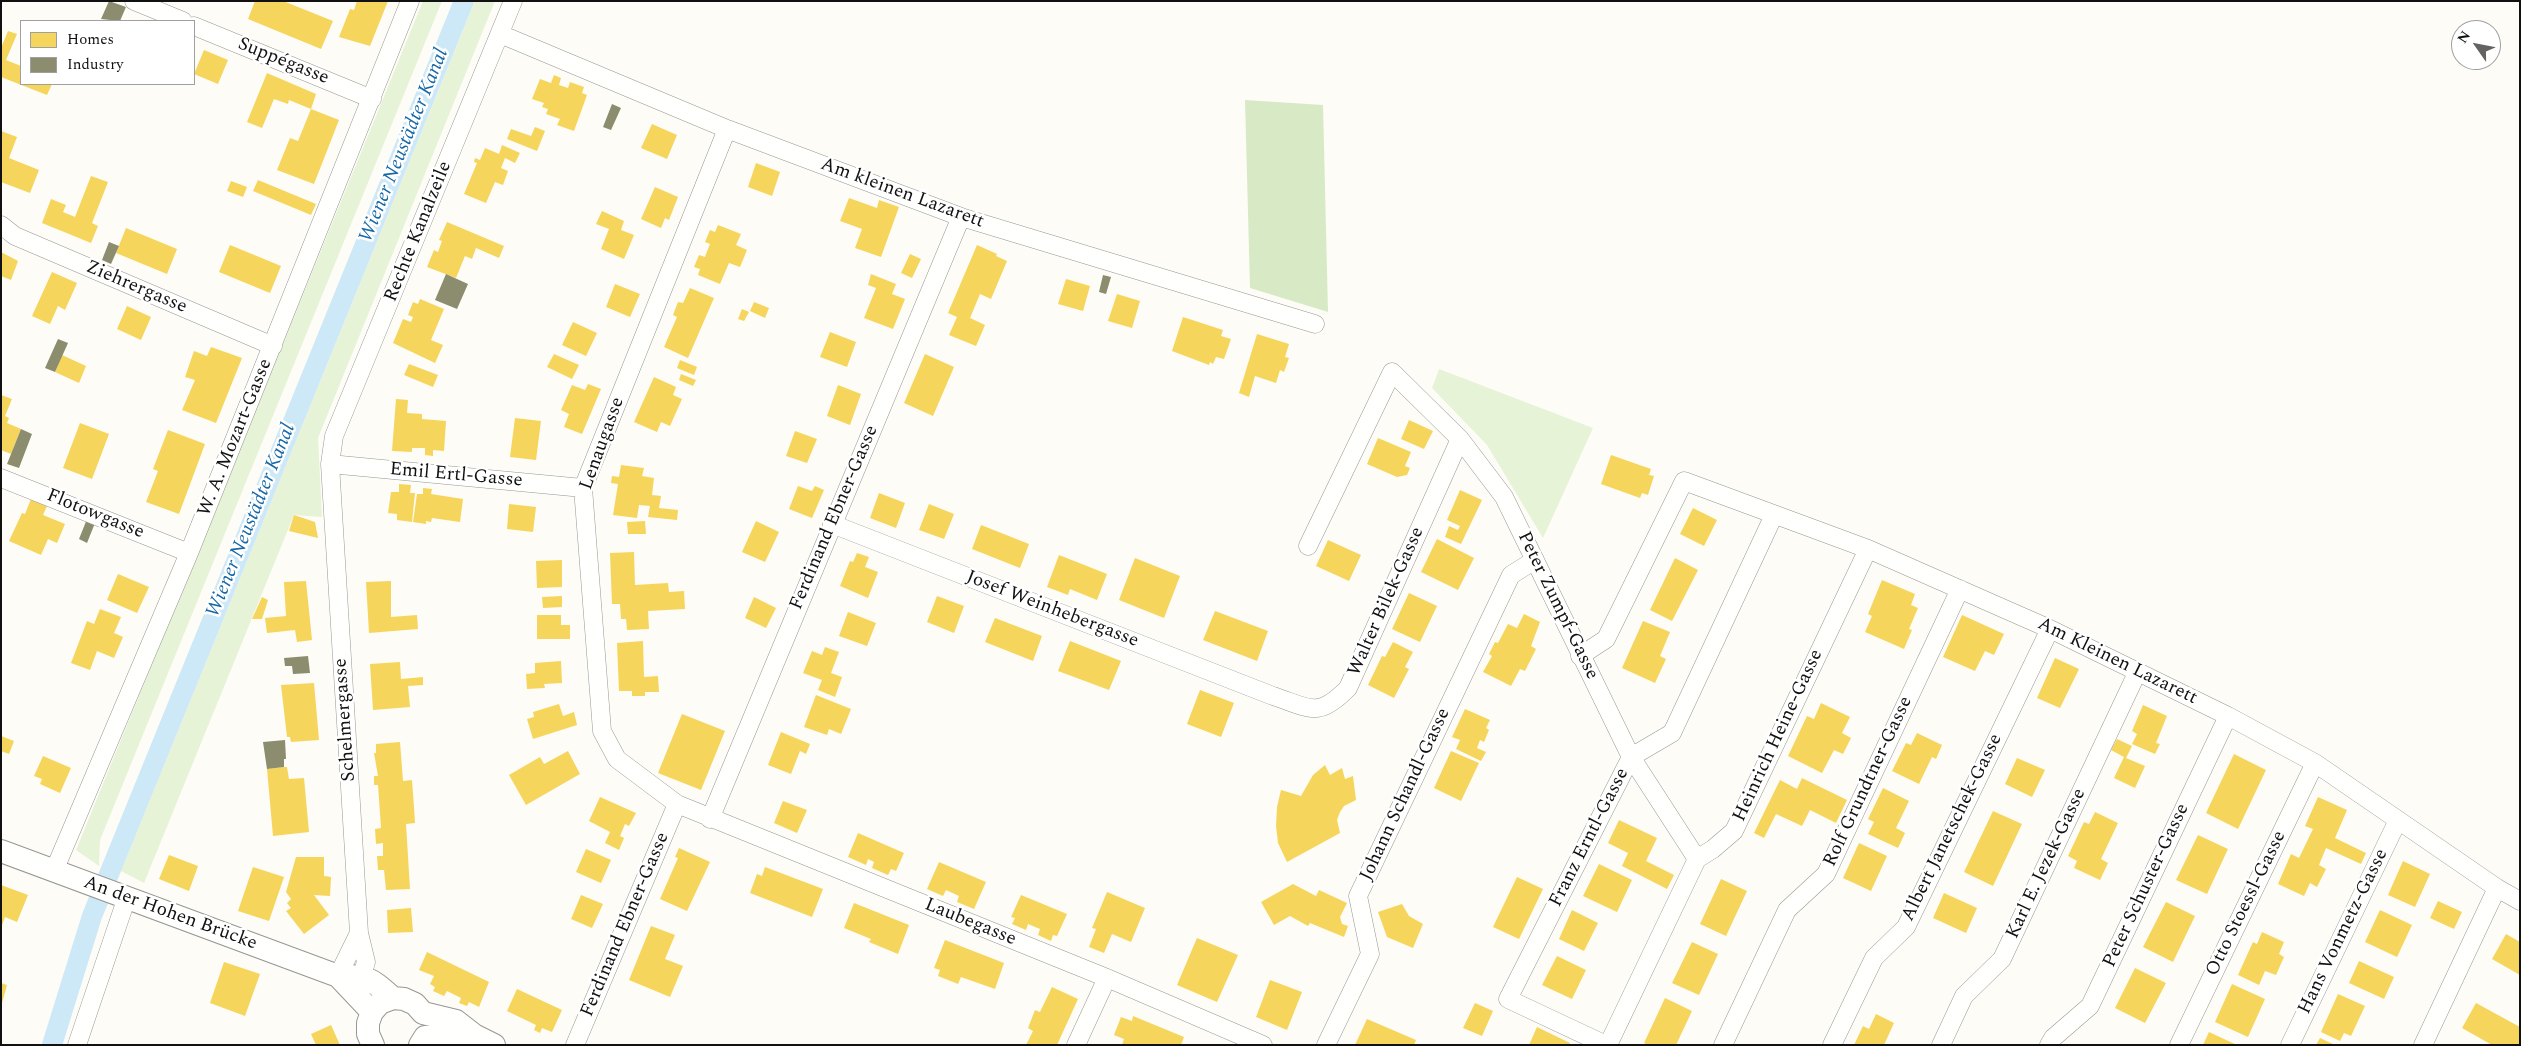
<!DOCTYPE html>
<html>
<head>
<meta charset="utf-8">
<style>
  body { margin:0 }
  #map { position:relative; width:2521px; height:1046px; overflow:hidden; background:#fdfcf7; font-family:Spectral,serif }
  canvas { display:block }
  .frame { position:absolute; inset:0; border:2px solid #111; pointer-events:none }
  .legend { position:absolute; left:20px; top:20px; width:175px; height:65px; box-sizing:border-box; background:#fff; border:1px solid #a0a0a0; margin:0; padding:6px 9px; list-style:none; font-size:15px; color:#111 }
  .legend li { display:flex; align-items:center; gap:10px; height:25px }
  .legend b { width:25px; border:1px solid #a0a0a0 }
  .north { position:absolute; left:2451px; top:20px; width:50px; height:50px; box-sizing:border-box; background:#fff; border:1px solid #a0a0a0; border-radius:50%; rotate:303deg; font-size:14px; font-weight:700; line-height:20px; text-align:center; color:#111 }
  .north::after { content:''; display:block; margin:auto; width:18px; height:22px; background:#646362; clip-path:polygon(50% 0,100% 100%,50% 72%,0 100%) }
</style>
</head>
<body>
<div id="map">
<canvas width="2521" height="1046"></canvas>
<div class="frame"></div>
<ul class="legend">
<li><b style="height:14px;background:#f6d55c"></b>Homes</li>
<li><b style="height:14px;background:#8c8c6e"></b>Industry</li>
</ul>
<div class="north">N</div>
</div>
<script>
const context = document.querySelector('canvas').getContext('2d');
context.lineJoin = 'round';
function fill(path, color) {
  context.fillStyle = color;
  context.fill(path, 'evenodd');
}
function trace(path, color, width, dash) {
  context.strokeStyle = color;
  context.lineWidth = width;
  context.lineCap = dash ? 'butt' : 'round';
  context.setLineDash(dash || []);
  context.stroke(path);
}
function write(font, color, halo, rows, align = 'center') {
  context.font = font + ' Spectral,serif';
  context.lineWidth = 5;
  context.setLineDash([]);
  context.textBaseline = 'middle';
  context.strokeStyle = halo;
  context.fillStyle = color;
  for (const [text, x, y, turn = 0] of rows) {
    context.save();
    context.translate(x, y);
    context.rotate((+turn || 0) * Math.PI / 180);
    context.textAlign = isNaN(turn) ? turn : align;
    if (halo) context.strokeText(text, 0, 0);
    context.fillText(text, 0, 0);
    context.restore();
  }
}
const green = new Path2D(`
  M423,1H442L100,840L99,866L76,850Z
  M475,1H495L318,438L322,517L294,515L144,883L121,871Z
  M1439,369L1593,428L1543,538L1487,445L1432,388Z`);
const forest = new Path2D(`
  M1245,100L1323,105L1328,312L1250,288Z`);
const homes = new Path2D(`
  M255,1H283L333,21L321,49L248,19Z
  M357,1H388L370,46L339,37L350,9L354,10Z
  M8,31L17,34L6,60L21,66V84H52L47,95L1,77V48Z
  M204,50L228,60L218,84L194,74Z
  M267,73L316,94L311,109L289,100L288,104L274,99L262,128L247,122Z
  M554,75L561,78L559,85L568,88L570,82L584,87L582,93L587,95L574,131L557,125L560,119L546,114L548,109L542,107L544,103L532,99L540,79L551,83Z
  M311,109L339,120L314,184L277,170L290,138L298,141Z
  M652,124L677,135L667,159L641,148Z
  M535,127L545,131L537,151L507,139L511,129L531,136Z
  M1,131L17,137L9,158L39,170L30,193L1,182Z
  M502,145L520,153L515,163L505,158L501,168L508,171L503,185L495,182L486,203L464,194L477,163L474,162L475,158L480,160L485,148L499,154Z
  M756,163L780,172L772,196L748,187Z
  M91,176L108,182L92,223L98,226L91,243L42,223L51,199L66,205L63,212L75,217Z
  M258,180L316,204L311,215L253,191Z
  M231,181L247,187L243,197L227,191Z
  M655,187L678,197L669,220L665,218L661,228L641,219Z
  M849,198L877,208L879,200L899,207L881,257L855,248L862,229L840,221Z
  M602,211L624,221L621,230L634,235L624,259L601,249L609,229L596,224Z
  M447,222L504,246L499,258L476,248L472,259L465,256L456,278L427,267L434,250L438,252L442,241L439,240Z
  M718,225L741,234L736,245L747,250L740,267L729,263L720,284L698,275L700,269L694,267L699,255L705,257L706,254L710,244L705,242L710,230L715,232Z
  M126,228L177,249L167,274L116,253Z
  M230,245L281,266L270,293L219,272Z
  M977,245L997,254L996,256L1007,261L991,299L980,294L970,318L985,325L976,346L949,335L957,317L948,313Z
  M1,252L18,261L11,280L1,276Z
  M910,254L921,259L912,278L901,273Z
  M52,272L77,283L65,310L58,306L50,324L32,316Z
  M871,274L896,284L892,294L905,299L893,329L864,318L876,288L868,285Z
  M1066,279L1090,286L1083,311L1058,304Z
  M615,284L640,294L630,317L606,307Z
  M690,288L714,298L688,358L664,347L677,317L673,315L678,302L683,303Z
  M1117,294L1140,301L1132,328L1108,321Z
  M420,299L444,309L431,340L443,345L435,363L393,343L403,319L411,322L413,317L408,315L413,302L418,304Z
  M754,302L769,308L765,318L750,311Z
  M127,306L151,317L141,340L117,329Z
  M742,309L749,312L744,321L738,319Z
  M1183,317L1223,330L1221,336L1231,339L1224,359L1216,357L1213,364L1210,362L1209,365L1172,351Z
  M573,322L597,333L586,356L562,345Z
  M830,332L856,342L847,367L820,357Z
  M1257,334L1289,344L1285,357L1289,358L1284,372L1280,370L1276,383L1255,376L1249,397L1239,393Z
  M211,347L242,358L216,423L182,410L195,380L185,377L194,351L207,356Z
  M554,354L579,365L572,379L547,367Z
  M925,354L954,367L933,416L904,403Z
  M62,355L86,366L79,383L55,372Z
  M680,360L697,367L694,375L677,368Z
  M409,364L438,375L433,387L404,375Z
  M681,374L696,380L693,386L679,380Z
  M654,377L676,387L673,395L682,399L670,426L661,422L657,432L634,422Z
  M588,384L601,389L582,434L564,427L569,414L561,410L572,385L585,390Z
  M838,385L861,394L850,425L827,416Z
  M1,395L12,399L5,416L9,418L7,423L21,429L11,454L1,450Z
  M396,399L408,400L407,413L422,414V419L446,421L444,451L433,450V456L425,455V448H412V452L392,451Z
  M515,418L541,421L536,460L510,457Z
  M1409,420L1433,431L1424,449L1401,439Z
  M80,423L109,434L92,479L63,468Z
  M168,430L205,444L179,514L146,502L158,471L153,469Z
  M795,431L817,439L807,463L786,456Z
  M1378,438L1411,452L1405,466L1410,468L1407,475L1397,477L1367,464Z
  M1611,455L1651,469L1649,475L1654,476L1648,495L1642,493L1640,498L1601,484Z
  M621,465L644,468L642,476L654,478L652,495L661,496L659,508L678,510L677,520L648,517L650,506L639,505L637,518L613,515L618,484L611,483L612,476L619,477Z
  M399,484L411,485L410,493H415L412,522L397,520V514L388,513L391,492H399Z
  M798,486L812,491L815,486L824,490L812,518L789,509Z
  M423,488L432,489L431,494L463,499L460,522L432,518L431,522L426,521V524L413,522L417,494H423Z
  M1460,490L1482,500L1461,544L1445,537L1449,526L1458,530L1460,526L1447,520Z
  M879,493L905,503L896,528L870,518Z
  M31,499L47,506L43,515L65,524L57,543L48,539L41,555L9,541L22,513L25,514Z
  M509,504L536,507L533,532L507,529Z
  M929,504L954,514L944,539L919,530Z
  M1693,508L1717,520L1704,546L1680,534Z
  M294,515L315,522L318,538L289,531Z
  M645,521L646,534H628L627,522Z
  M756,521L779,532L765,562L742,552Z
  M981,525L1029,544L1020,568L972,549Z
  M1437,539L1474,558L1458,590L1421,572Z
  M1328,540L1361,555L1349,581L1316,566Z
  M634,552L635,585L668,583L669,592L684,591L685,609L648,611L649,629L627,630L626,619H621L620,604H612L610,553Z
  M857,553L869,557L865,567L878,572L868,598L840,586L850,561L853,562Z
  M1059,555L1107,574L1097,600L1070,589L1068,595L1047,587Z
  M1135,558L1180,576L1164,618L1119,600Z
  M1675,558L1698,570L1672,621L1650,610Z
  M562,560V587L537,588L536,561Z
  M118,574L149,587L137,613L107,600Z
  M1882,580L1915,594L1911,605L1918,608L1909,629L1912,630L1904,649L1865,632L1872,616L1868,614Z
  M306,581L312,640L297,642L295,630L267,633L265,618L286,616L284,582Z
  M391,581V617L417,615L418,629L369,633L366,582Z
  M1409,593L1437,606L1420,642L1392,629Z
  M562,596V607L543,608L542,597Z
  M937,596L964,606L954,633L927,622Z
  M262,597L268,600L262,619H252Z
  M754,597L776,608L766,628L745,618Z
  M100,609L121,617L114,633L123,637L114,658L97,651L90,670L71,663L87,621L94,624Z
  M1215,611L1268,631L1257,661L1203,640Z
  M848,612L876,623L867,646L839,636Z
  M1524,614L1540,622L1531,646L1536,649L1525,671L1520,669L1511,686L1483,672L1492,656L1489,654L1495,642L1498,643L1508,624L1517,628Z
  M537,615H561V625H570V639H537Z
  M1962,615L2004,634L1994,655L1985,651L1975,671L1943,657Z
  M995,618L1042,636L1033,661L985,642Z
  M1643,621L1670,632L1660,656L1666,659L1655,683L1622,668Z
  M643,641L644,677L658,676L659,692H645V696H632V691H619L617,643Z
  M1070,641L1121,661L1109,690L1058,671Z
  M1393,642L1413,652L1405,667L1409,669L1394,698L1368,685L1382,656L1385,657Z
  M825,647L839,652L831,673L842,677L835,697L818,690L822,680L803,673L812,651L822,655Z
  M2055,658L2079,669L2060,708L2037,698Z
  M561,661L562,683L544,684L545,688L527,689L526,674L535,673V663Z
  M400,662L401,679L423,677V685L408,686L410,707L373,710L370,664Z
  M314,683L319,740L291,742L290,737H287L281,685Z
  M1200,690L1234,703L1221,737L1187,724Z
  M816,695L851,709L841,734L829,729L827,735L804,727Z
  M1821,703L1850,717L1842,733L1851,738L1843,754L1834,750L1822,773L1788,756L1807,716L1814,719Z
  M559,704L563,716L574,712L577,725L533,739L527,719L534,717L533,712Z
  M2143,705L2167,716L2156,743L2160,744L2155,754L2132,744L2137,734L2132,731Z
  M1465,709L1490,720L1486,728L1489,730L1484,742L1480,740L1477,748L1486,752L1481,761L1456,749L1460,740L1452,737Z
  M682,714L725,731L701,790L658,773Z
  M781,732L810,744L806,754L800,751L791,774L768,765Z
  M1917,733L1942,745L1936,759L1932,757L1919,784L1892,771L1906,743L1911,745Z
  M1,736L14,741L9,754L1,751Z
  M2117,739L2132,746L2126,758L2145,766L2135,788L2114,778L2124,757L2111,750Z
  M400,742L403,781L412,780L414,807L415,823L406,824L410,889L386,890L384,870H378L377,856H383V843L376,844L375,829L381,828L378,785H374V776H378L374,753H376V744Z
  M568,751L580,774L526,805L509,775L540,757L544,764Z
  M1451,751L1479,763L1461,801L1434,788Z
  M2234,754L2266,770L2238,829L2206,813Z
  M43,756L71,768L60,793L40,784L42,779L34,776Z
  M2017,758L2045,770L2032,797L2005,784Z
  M1325,765L1330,775L1342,768L1345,779L1353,776L1356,800L1344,806L1340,812L1337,820L1340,833L1287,862L1278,843L1276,826L1277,807L1281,790L1301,796L1313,775Z
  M284,767H287L289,779L304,778L309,832L273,836L267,769Z
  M1802,778L1847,800L1836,823L1810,810L1802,826L1776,814L1764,838L1754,833L1780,780L1797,789Z
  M1883,788L1909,801L1896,828L1905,833L1898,848L1868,834L1874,822L1868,819Z
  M600,797L636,813L629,826L625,824L620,836L624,838L619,850L605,843L610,832L589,821Z
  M2318,797L2347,810L2335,838L2366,853L2361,864L2326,848L2319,865L2326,869L2317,887L2310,883L2304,896L2278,884L2291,854L2299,858L2313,829L2305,826Z
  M783,801L807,810L797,833L774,823Z
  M1993,811L2022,824L1993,886L1964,872Z
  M2095,812L2118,823L2101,859L2108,863L2100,880L2074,868L2077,861L2068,856L2084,822L2089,824Z
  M1619,820L1657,838L1646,861L1674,875L1667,889L1622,866L1628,853L1608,843Z
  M858,833L904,853L896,871L891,869L888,875L872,868L874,862L868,859L866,865L848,857Z
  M2198,835L2228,849L2207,894L2176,880Z
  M1859,843L1887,856L1871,891L1843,878Z
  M679,848L710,862L687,911L660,899L678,858L675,857Z
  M586,849L611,860L601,883L576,872Z
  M169,855L198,866L189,891L159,879Z
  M296,857H324V876L331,877L330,896L314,895L329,915L304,934L286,911L291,908L287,903L291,899L286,892Z
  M2403,861L2430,874L2415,907L2388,895Z
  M939,862L986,882L974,909L957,902L959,896L946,890L943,896L927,889Z
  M1599,864L1632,880L1617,912L1583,896Z
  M253,867L284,877L269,921L238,911Z
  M765,867L823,889L812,917L750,893L757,874L762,876Z
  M1517,877L1543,889L1519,939L1493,927Z
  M1721,879L1747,891L1726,936L1700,924Z
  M1293,884L1316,896L1319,890L1347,903L1340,917L1342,924L1348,926L1344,937L1310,923L1308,926L1290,916L1274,925L1261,902Z
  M1,885L28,895L17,922L5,917L1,928Z
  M1107,892L1145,908L1131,942L1112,934L1104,953L1089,947L1096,929L1092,928Z
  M1944,893L1977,908L1966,933L1933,918Z
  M581,895L603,904L592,928L571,919Z
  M1021,895L1067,914L1057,936L1053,935L1051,941L1038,935L1040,929L1028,924L1026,930L1012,924L1015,918L1011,917Z
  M2438,901L2462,912L2454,929L2430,918Z
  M2166,902L2195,916L2173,962L2143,947Z
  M854,903L909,925L898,954L869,942L871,939L844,928Z
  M1402,904L1409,916L1423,924L1413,948L1387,937L1378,912Z
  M411,908L413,932L388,933L387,910Z
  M1572,910L1598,923L1584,951L1559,939Z
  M2380,910L2412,925L2397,957L2365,942Z
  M651,926L675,935L665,959L683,966L670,997L629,980Z
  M2262,932L2284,942L2279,954L2284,957L2276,975L2265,971L2259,985L2238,975L2253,942L2257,944Z
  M2506,934L2520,942V975L2492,959Z
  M1197,938L1238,955L1217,1002L1177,985Z
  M945,940L1004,963L995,989L961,977L958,984L938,976L940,970L934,968Z
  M1692,942L1718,954L1699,995L1672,983Z
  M427,952L489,982L479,1007L469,1002L467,1006L459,1003L461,998L447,991L444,996L433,991L435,987L430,984L434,976L419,970Z
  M1557,956L1586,970L1572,999L1542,985Z
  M2359,961L2394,977L2384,999L2349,983Z
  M224,962L260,974L245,1016L210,1003Z
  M2135,968L2166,983L2145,1023L2115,1008Z
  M1270,980L1302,992L1287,1030L1256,1017Z
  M1,983L7,985L2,1003H1Z
  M2232,984L2265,999L2248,1037L2215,1022Z
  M1052,987L1078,999L1057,1045H1026L1033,1031L1028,1028L1035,1010L1040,1012Z
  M517,989L562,1010L552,1032L542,1028L540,1033L534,1030L536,1025L507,1011Z
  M2338,994L2365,1006L2351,1036L2344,1033L2340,1041L2321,1032Z
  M1665,998L1692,1011L1676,1045H1648L1644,1043Z
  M1475,1003L1493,1011L1482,1036L1463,1028Z
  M2476,1003L2520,1027V1045H2492L2462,1028Z
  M1876,1014L1894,1023L1884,1045H1854L1863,1026L1869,1029Z
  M1133,1016L1184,1037L1181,1045H1122L1124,1039L1114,1035L1121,1017L1132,1021Z
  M1367,1019L1416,1040L1414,1045H1355Z
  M331,1025L340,1045H316L311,1034Z
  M1537,1027L1570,1043L1569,1045H1529Z
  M2209,1032L2237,1045H2203Z
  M2320,1038L2335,1045H2316Z`);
const industry = new Path2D(`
  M109,1L126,7L120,21L101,19Z
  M612,104L621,108L611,130L603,127Z
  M109,242L119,246L111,264L102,260Z
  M446,274L468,284L457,309L435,300Z
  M1103,275L1111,277L1106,294L1099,292Z
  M58,339L68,343L55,372L45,368Z
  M21,429L32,434L19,468L7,464Z
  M87,519L95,523L87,543L79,539Z
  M308,656L310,673L293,674L292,666H285L284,658Z
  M285,740L286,759H284V767L267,769L263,742Z`);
const canal = new Path2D(`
  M52,1045L92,916L464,1`);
const minor = new Path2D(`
  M134,1L183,21
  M194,26L372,99
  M500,34L727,129L961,217L1315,324
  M727,129L583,488L602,731L617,759L677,804L1107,978L1263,1045
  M1,225L15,236L273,346
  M330,464L583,488
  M1,478L189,553
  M832,524L1273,696C1310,708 1318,719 1348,688L1460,439
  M1308,546L1392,372L1460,439L1504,497L1631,757L1697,859
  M1580,656L1606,639L1684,481L1868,549L2050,629L2228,716L2315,763L2497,888L2520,901
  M710,819L961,217
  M54,871L189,553L410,1
  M362,975L366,962L359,933L330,464L334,436L513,1
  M338,976L359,933
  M77,1045L127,897
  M575,1045L677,804
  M1076,1045L1107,978
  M1326,1045L1370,954L1358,896L1511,575L1535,560
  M1606,1045L1508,999L1631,757L1672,733L1774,515
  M1608,1045L1697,859L1713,849L1734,831L1868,549
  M1723,1045L1787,910L1826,874L1960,589
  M1832,1045L1874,958L1906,927L2050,629
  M1941,1045L1964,996L2002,959L2137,673
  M2049,1045L2053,1038L2090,1006L2228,716
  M2179,1045L2315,763
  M2290,1045L2398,820
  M2423,1045L2497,888`);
const tertiary = new Path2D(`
  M1,851L338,976C368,975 371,979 393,998
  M338,976L372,1012
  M373,1045L368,1034V1023L372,1012L380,1003L393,998L404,999L415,1004L423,1013L456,1021L474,1035L494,1045
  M420,1045L425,1037L474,1035`);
const streetNames = [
  ["Suppégasse",283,62,22],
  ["Am kleinen Lazarett",902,194,20],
  ["Rechte Kanalzeile",419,232,-68],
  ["Ziehrergasse",136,288,23],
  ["W. A. Mozart-Gasse",236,438,-68],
  ["Lenaugasse",603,444,-70],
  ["Emil Ertl-Gasse",456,476,5],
  ["Flotowgasse",95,515,22],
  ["Ferdinand Ebner-Gasse",835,518,-67],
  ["Walter Bilek-Gasse",1387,602,-66],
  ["Peter Zumpf-Gasse",1557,606,64],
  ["Josef Weinhebergasse",1052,610,21],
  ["Am Kleinen Lazarett",2117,662,26],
  ["Schelmergasse",346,720,-94],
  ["Heinrich Heine-Gasse",1779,736,-65],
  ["Rolf Grundtner-Gasse",1869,782,-65],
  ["Johann Schandl-Gasse",1406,795,-65],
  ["Albert Janetschek-Gasse",1953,828,-64],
  ["Franz Erntl-Gasse",1590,838,-63],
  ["Karl E. Jezek-Gasse",2047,864,-65],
  ["Peter Schuster-Gasse",2147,886,-65],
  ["Otto Stoessl-Gasse",2247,904,-64],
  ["An der Hohen Brücke",170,914,20],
  ["Laubegasse",970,923,22],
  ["Ferdinand Ebner-Gasse",626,925,-67],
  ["Hans Vonmetz-Gasse",2344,932,-64]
];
const waterNames = [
  ["Wiener Neustädter Kanal",405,146,-68],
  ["Wiener Neustädter Kanal",252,521,-68]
];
fill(green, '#e7f3d7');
fill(forest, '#d8eac5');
fill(homes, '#f6d55c');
fill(industry, '#8c8c6e');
trace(canal, '#cde8f7', 20);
trace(minor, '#979795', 19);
trace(tertiary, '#979795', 24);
trace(minor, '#fffffe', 18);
trace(tertiary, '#fffffe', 22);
write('19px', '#111', '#fff', streetNames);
write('italic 20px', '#1768a6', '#fff', waterNames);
</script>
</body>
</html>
